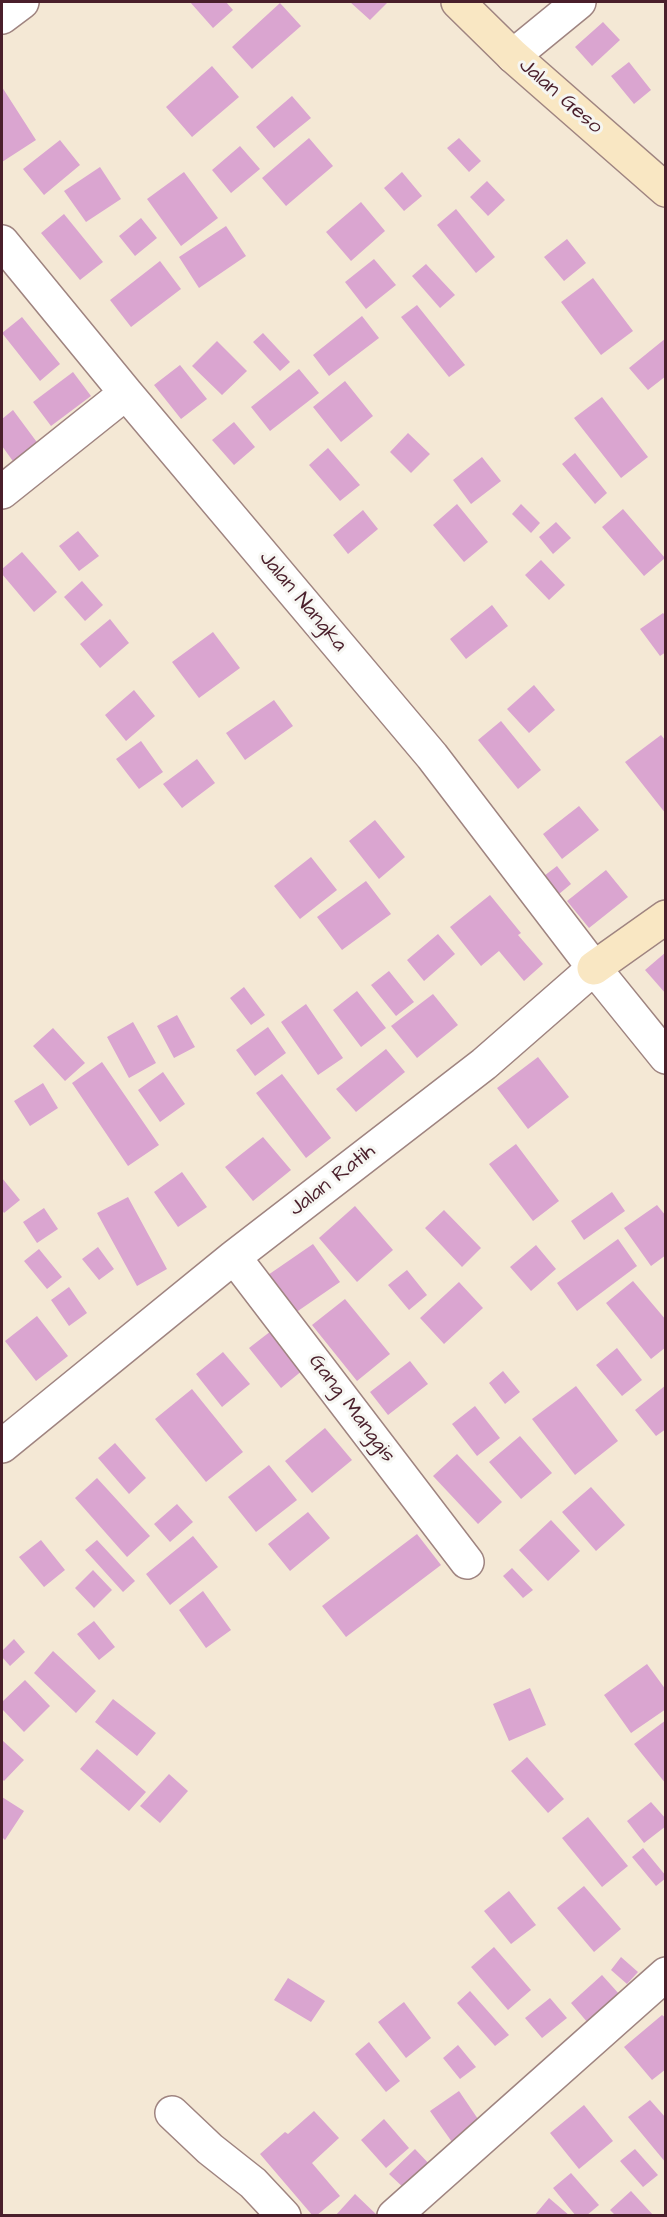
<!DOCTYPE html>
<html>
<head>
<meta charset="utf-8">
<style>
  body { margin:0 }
  #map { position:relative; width:667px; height:2217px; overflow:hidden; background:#f4e8d5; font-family:"Architects Daughter",sans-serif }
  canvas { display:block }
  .frame { position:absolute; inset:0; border:3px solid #4a1f2b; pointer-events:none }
</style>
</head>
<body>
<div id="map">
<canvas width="667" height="2217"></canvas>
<div class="frame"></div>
</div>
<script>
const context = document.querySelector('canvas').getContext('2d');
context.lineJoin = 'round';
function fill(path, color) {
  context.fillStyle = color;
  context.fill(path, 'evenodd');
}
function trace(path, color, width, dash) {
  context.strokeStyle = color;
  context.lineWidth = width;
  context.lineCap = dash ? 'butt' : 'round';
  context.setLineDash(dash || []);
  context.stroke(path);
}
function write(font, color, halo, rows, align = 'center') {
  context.font = font + ' "Architects Daughter",sans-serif';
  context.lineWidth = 6;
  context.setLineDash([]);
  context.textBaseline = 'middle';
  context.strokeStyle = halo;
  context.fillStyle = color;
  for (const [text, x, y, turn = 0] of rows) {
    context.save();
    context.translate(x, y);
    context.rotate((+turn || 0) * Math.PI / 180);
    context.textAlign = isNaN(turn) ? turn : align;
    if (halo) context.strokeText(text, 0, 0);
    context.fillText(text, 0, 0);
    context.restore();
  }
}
const building = new Path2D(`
  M190,2H226L233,10L213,28Z
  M350,2H388L370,20Z
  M280,3L301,26L252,69L232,47Z
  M603,22L620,40L592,66L575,47Z
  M629,62L651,90L634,104L611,76Z
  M212,66L239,97L192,137L166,107Z
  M2,87L36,140L2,162Z
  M292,96L311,118L274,148L256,127Z
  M309,138L333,166L286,206L262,178Z
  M459,138L481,161L469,172L447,148Z
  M60,140L80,165L44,195L23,169Z
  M240,146L260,169L231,193L212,170Z
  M100,167L121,199L86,222L64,191Z
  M184,172L218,218L181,246L147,199Z
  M402,172L422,196L404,211L384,188Z
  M487,181L505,200L488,216L470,197Z
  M361,202L385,231L351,261L326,232Z
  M456,209L495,257L476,273L437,225Z
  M64,214L103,262L80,280L41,233Z
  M141,218L157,238L135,256L119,236Z
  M226,226L246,256L199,288L179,257Z
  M567,239L586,263L564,281L544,257Z
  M374,259L396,285L366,309L345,282Z
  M160,261L181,289L131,327L110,300Z
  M426,264L455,295L440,308L412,276Z
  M593,278L633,331L601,355L561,302Z
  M417,305L465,365L449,377L401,317Z
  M362,316L379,338L329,376L313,355Z
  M22,317L60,364L40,381L2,333Z
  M263,333L290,362L280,371L253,342Z
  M666,338V376L648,390L629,368Z
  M217,341L247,371L222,395L192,366Z
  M180,365L207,399L181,419L154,385Z
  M299,369L319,393L270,431L251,407Z
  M73,372L91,396L51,426L33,402Z
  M345,381L373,416L341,442L313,407Z
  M602,397L648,457L621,478L574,418Z
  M13,410L39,445L15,464L2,446V419Z
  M234,422L255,447L234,465L212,440Z
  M408,433L430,454L411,473L390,452Z
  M328,448L360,485L340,501L309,465Z
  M575,453L607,493L595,504L562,464Z
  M482,457L501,481L471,504L453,480Z
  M457,504L488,542L464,562L433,525Z
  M521,504L540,523L531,533L512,514Z
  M623,509L665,558L644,576L602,527Z
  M363,510L378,529L348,554L333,535Z
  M556,522L571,538L553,554L539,537Z
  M78,531L99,556L79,571L59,546Z
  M22,552L57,592L34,612L2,574V569Z
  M541,560L565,585L549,600L525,575Z
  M82,581L103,605L85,621L64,597Z
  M492,605L508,626L466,659L450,639Z
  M663,613L666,616V652L660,656L640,629Z
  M110,619L129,643L100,668L80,644Z
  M213,632L240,668L199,698L172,662Z
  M534,685L555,710L529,733L507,709Z
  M134,690L155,716L126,741L105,715Z
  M274,700L293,726L245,760L226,733Z
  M501,721L541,770L518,789L478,740Z
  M661,735L666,741V814L625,762Z
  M141,741L163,772L139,789L116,759Z
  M197,759L215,783L182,808L163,784Z
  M579,806L599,830L562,859L543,834Z
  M375,820L405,857L379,879L349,841Z
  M311,857L337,890L300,919L274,886Z
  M557,866L571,884L559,894L544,876Z
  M606,870L628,897L589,928L567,901Z
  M366,881L391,914L342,950L317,917Z
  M490,895L521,933L518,935L543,964L524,981L499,951L481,966L450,927Z
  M438,934L455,954L424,981L407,960Z
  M666,952V994L645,970Z
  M389,971L414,1002L396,1016L371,985Z
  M244,987L265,1015L251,1025L230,998Z
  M357,991L386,1028L361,1047L333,1010Z
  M433,994L458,1025L417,1058L391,1026Z
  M306,1004L343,1058L318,1075L281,1022Z
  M177,1015L195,1047L174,1058L157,1026Z
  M133,1022L156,1063L129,1078L107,1037Z
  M268,1027L286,1053L255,1076L236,1050Z
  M53,1028L85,1063L65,1081L33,1046Z
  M386,1049L405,1072L356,1112L336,1089Z
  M538,1057L569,1097L528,1129L497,1088Z
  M102,1062L159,1145L128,1166L72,1083Z
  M163,1072L185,1104L160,1122L138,1090Z
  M282,1074L331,1138L306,1158L256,1093Z
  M43,1083L58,1108L30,1126L14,1101Z
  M263,1137L291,1170L253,1201L225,1167Z
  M516,1144L559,1201L533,1221L489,1164Z
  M182,1172L207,1207L178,1227L154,1192Z
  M2,1178L20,1200L4,1213L2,1210Z
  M612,1192L625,1211L584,1240L571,1221Z
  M128,1197L167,1269L137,1286L97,1213Z
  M657,1205L666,1216V1255L651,1266L624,1228Z
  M355,1206L393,1250L357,1282L319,1238Z
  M44,1208L58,1229L37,1243L23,1222Z
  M444,1210L481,1248L462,1267L425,1228Z
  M618,1239L637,1266L577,1311L557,1283Z
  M313,1244L340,1282L295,1313L268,1275Z
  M536,1245L556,1269L531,1291L510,1267Z
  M98,1247L114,1269L99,1280L82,1259Z
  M39,1249L62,1277L47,1289L24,1261Z
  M407,1270L427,1295L409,1310L388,1285Z
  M633,1281L666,1320V1347L651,1359L606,1303Z
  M459,1282L483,1308L444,1344L420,1318Z
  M69,1287L87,1313L69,1326L51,1300Z
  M345,1299L390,1354L357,1381L312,1325Z
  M37,1316L68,1356L36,1381L5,1341Z
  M271,1331L303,1370L281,1388L249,1348Z
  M617,1348L642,1380L622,1396L596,1365Z
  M223,1352L250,1384L222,1407L196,1374Z
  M410,1361L428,1384L388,1415L370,1392Z
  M503,1371L520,1392L505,1404L489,1383Z
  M666,1385V1429L656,1436L635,1410Z
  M576,1386L618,1441L575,1475L532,1419Z
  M192,1389L243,1452L206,1482L155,1419Z
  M475,1406L500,1438L477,1456L452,1424Z
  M325,1428L352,1460L312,1493L285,1461Z
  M520,1436L552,1473L521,1499L489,1462Z
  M115,1443L146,1478L129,1494L98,1458Z
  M457,1454L502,1502L478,1524L433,1476Z
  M269,1465L297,1500L256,1532L228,1497Z
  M97,1478L150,1536L127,1557L75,1498Z
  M591,1487L625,1525L596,1551L562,1512Z
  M177,1504L193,1522L170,1542L154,1524Z
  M308,1512L330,1538L290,1571L268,1544Z
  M551,1520L580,1551L548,1581L519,1550Z
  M417,1534L441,1565L346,1637L322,1606Z
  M193,1536L218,1567L170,1605L146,1574Z
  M41,1540L65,1570L44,1587L19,1557Z
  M97,1540L135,1581L123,1592L85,1550Z
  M512,1568L533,1590L523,1598L503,1576Z
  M93,1570L112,1590L94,1608L75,1588Z
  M203,1591L231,1630L206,1648L179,1610Z
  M94,1621L115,1647L99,1660L77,1634Z
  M14,1639L25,1652L10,1666L2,1657V1651Z
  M53,1651L96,1691L76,1713L34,1673Z
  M647,1664L666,1690V1709L631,1733L604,1695Z
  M25,1680L50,1706L24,1732L2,1709V1702Z
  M530,1688L546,1725L509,1741L493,1704Z
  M113,1699L156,1733L137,1756L95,1722Z
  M666,1720V1784L634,1744Z
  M2,1740L24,1760L4,1781L2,1779Z
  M97,1749L146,1792L129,1811L80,1769Z
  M527,1757L564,1799L548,1813L511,1771Z
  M169,1774L188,1791L160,1823L140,1806Z
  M2,1797L24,1811L5,1840L2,1837Z
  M651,1802L666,1819V1826L644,1843L627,1821Z
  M588,1817L628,1866L602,1887L562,1838Z
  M643,1848L666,1876V1878L656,1886L632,1857Z
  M584,1886L621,1929L594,1952L557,1908Z
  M509,1891L536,1925L511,1944L484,1911Z
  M494,1947L531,1990L508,2010L471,1967Z
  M621,1957L638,1972L627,1984L611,1970Z
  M602,1975L620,1995L588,2023L571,2003Z
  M288,1978L325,2001L311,2022L274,2000Z
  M470,1991L509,2035L495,2046L457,2003Z
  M550,1998L567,2018L542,2038L525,2018Z
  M404,2002L431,2038L406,2058L378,2022Z
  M662,2015L666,2018V2069L652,2080L624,2047Z
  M369,2042L400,2081L386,2092L355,2054Z
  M458,2045L476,2067L460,2079L443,2058Z
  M459,2091L480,2122L452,2142L430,2111Z
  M650,2100L666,2118V2163L628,2117Z
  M584,2105L613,2141L579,2169L550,2133Z
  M314,2111L339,2138L312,2163L340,2196L316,2216H313L260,2154L285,2132L288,2134Z
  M384,2119L409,2148L386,2168L361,2140Z
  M415,2149L432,2167L407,2191L389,2174Z
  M635,2149L658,2175L643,2187L620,2161Z
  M571,2173L599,2205L586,2216H576L553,2188Z
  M631,2191L654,2216H616L610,2210Z
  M355,2194L378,2216H335Z
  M549,2198L570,2216H534Z`);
const street = new Path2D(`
  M2,17L22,2
  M513,56L579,2
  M2,242L126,393L432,756L594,968L666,1057
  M2,492L126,393
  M234,1257L467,1562
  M2,1446L234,1257L484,1064L594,968
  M172,2113L210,2149L253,2183L284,2216
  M394,2216L666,1974`);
const secondary = new Path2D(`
  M458,2L513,56L666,190
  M594,968L666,917`);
const streetNames = [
  ["Jalan Geso",560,97,41],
  ["Jalan Nangka",302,602,50],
  ["Jalan Ratih",333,1181,-38],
  ["Gang Manggis",351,1409,53]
];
fill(building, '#daa5d0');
trace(street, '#9f8480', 36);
trace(secondary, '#9f8480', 36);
trace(street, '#fff', 33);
trace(secondary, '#f9e7c3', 33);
write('21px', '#4a1f2b', '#f6f6f2', streetNames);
</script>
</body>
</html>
